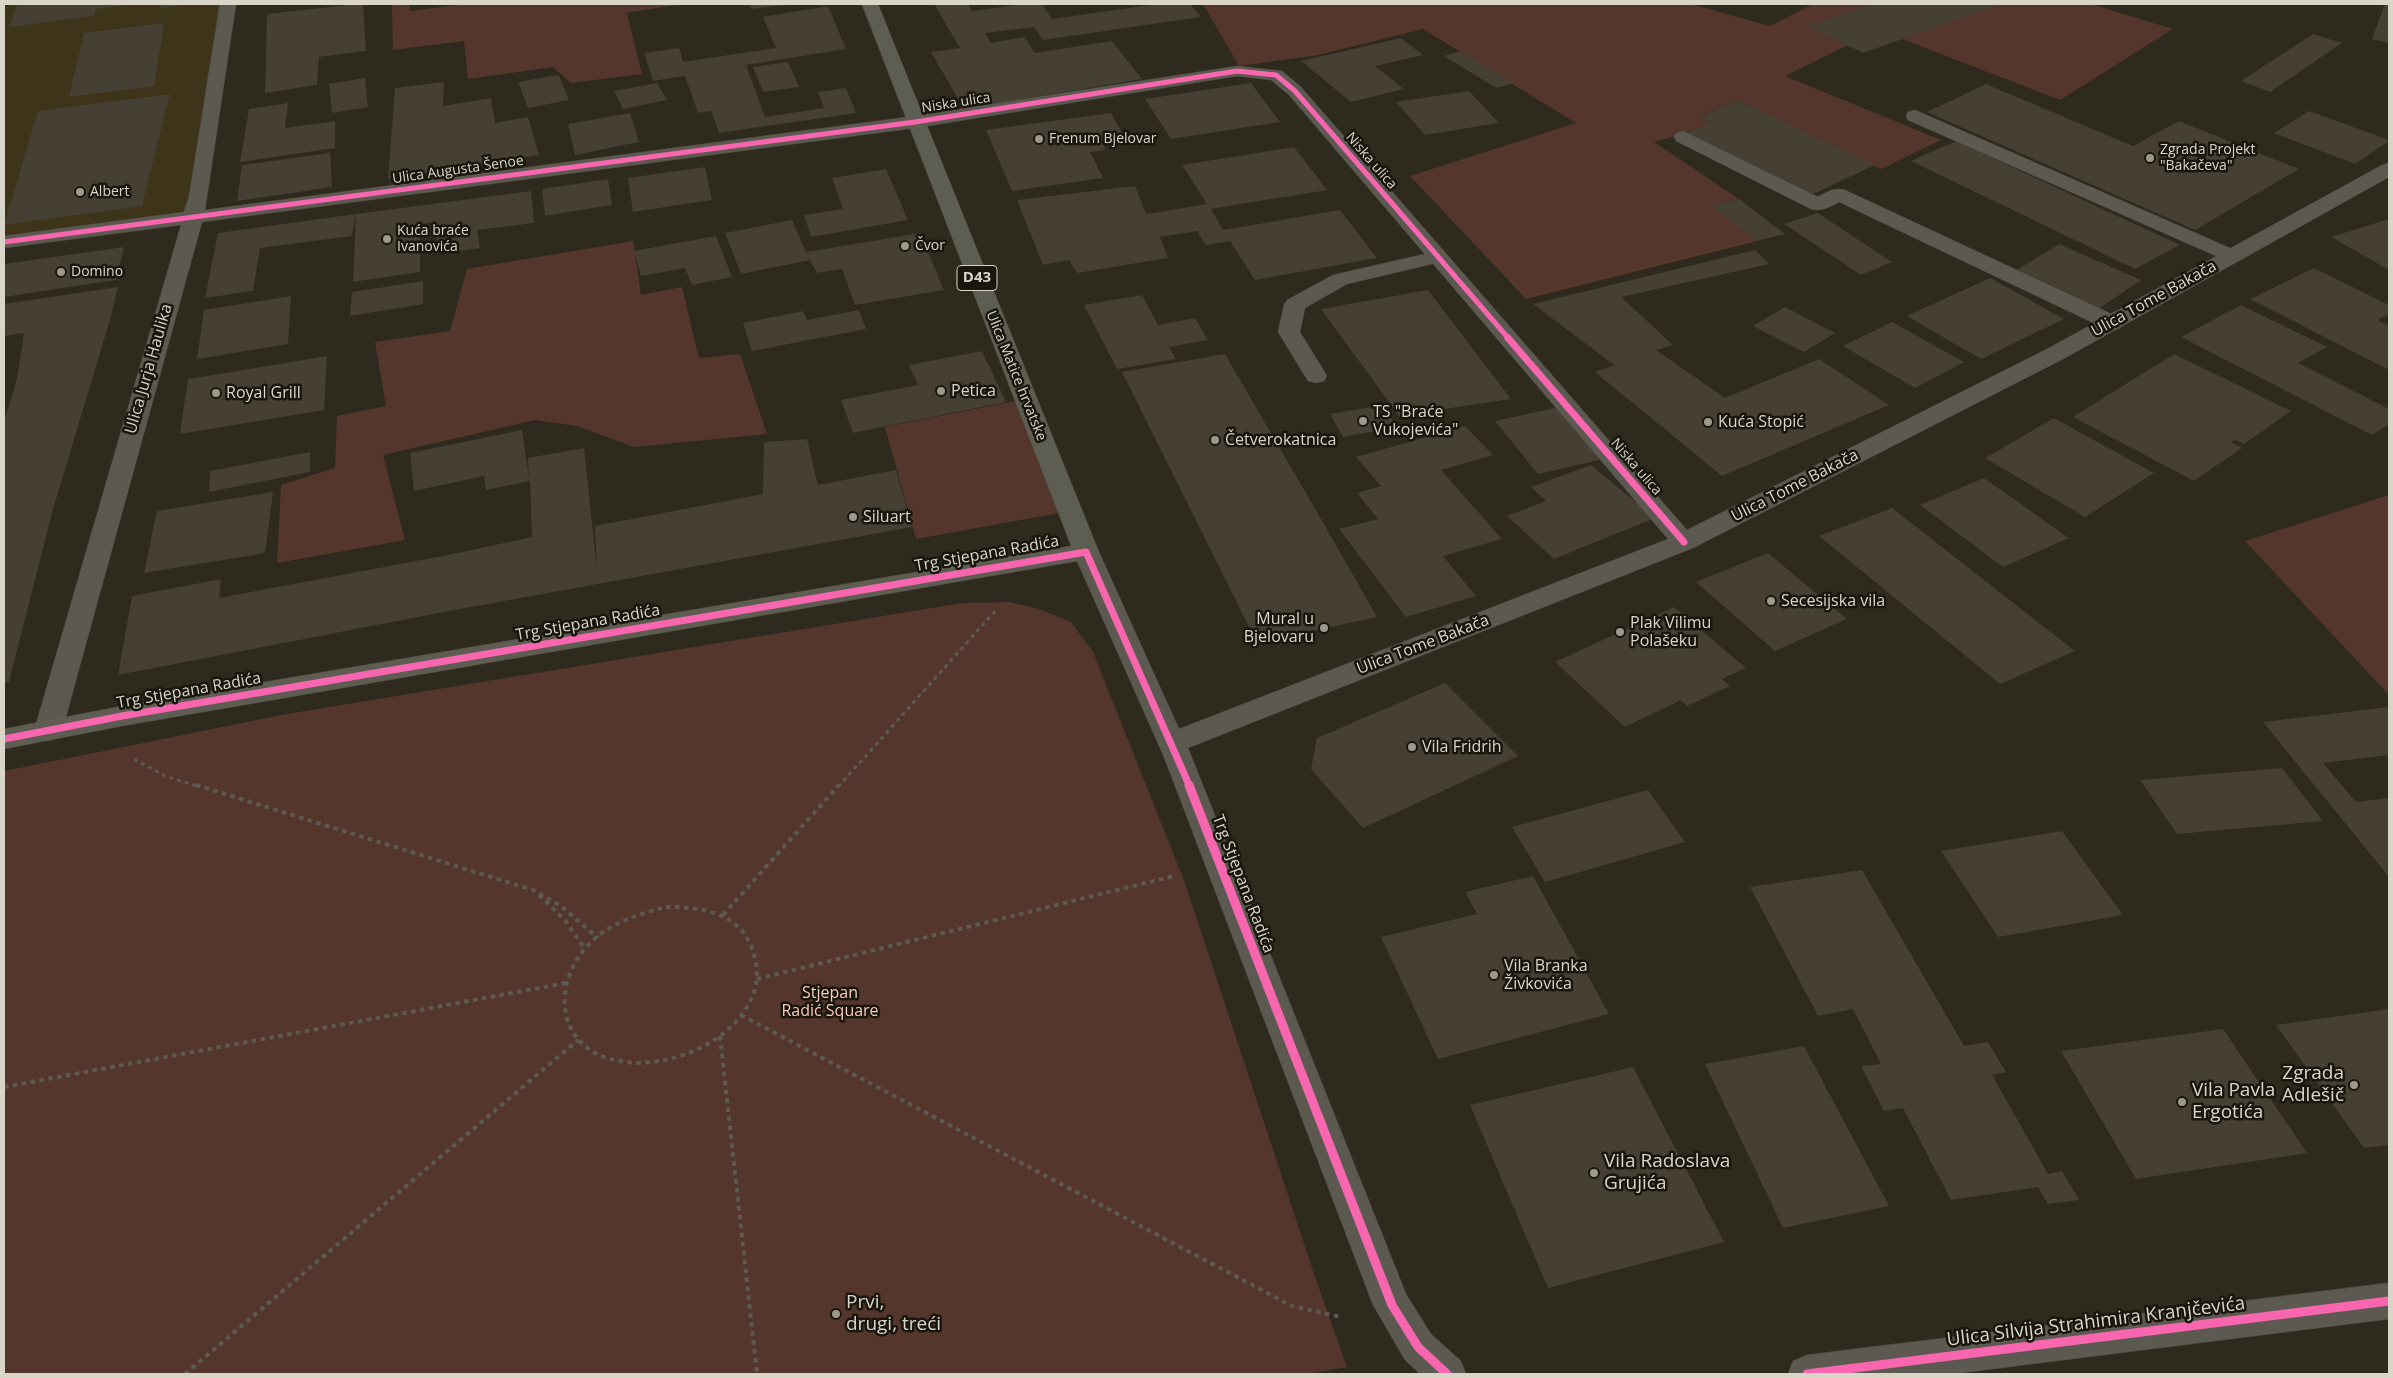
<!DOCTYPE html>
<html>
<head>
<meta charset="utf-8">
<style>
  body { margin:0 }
  #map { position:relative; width:2393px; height:1378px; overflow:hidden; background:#2e2a1e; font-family:"Open Sans",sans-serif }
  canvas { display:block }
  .frame { position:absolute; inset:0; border:5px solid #d9d6c9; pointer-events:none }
</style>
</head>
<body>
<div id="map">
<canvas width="2393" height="1378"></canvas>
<div class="frame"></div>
</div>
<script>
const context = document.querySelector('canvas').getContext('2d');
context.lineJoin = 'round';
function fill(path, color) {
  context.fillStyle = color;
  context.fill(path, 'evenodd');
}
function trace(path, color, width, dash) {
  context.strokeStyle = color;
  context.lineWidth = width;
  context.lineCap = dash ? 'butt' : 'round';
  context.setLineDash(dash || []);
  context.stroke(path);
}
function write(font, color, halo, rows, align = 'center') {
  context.font = font + ' "Open Sans",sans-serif';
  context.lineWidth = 5;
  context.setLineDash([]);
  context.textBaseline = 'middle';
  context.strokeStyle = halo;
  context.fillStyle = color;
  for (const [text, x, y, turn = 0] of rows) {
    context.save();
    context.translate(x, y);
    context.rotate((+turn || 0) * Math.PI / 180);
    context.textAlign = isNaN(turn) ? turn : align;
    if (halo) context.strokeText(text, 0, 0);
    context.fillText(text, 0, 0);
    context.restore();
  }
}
const built = new Path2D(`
  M4,4H228L199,196L192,218L4,242Z`);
const green = new Path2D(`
  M392,4H409L410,11L466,4L676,5L627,13L642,74L571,83L553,67L468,79L464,41L393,50Z
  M1203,4H1691L1770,26L1813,4H2091L2173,29L2060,100L1879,30L1785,76L1941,140L1881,169L1738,100L1700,116L1711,122L1680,135L1654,142L1739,199L1712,206L1757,241L1526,299L1410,176L1576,123L1423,29L1318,55L1239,66Z
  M633,241L641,295L682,287L699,358L740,354L767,434L634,447L577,426L535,420L383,455L405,540L277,563L281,485L335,468L337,416L386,406L375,342L450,331L467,269Z
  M1025,399L1070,511L916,539L885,427Z
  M2389,495V695L2245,541Z
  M1009,602L1039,609L1071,622L1093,652L1185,883L1314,1274L1347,1367L1305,1374H4V771L287,714L962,603Z`);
const building = new Path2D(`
  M17,4H130V5L96,9L94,16L9,27Z
  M161,4H186V5L160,8Z
  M357,4H363L366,51L319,57L317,85L265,93L267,14Z
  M749,4H786V5L751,9Z
  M934,4H968L972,11L1024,4H1042L1052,19L1157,4H1190L1201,17L1043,40L1034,27L985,33L991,43L1024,37L1035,53L1112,41L1142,79L964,109L931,52L960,48Z
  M1872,4H2002L1863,53L1807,26Z
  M2385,4H2389V43L2372,39Z
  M828,6L846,49L746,65L765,117L824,108L818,92L846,88L856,113L719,133L711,111L698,113L685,76L653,81L644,53L679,48L683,62L776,48L763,17Z
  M164,23L154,86L69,97L84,33Z
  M2313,34L2342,43L2270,92L2241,81Z
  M1401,38L1423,55L1375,66L1404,89L1351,102L1301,61Z
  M1461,51L1514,83L1496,88L1444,56Z
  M788,62L799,87L763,92L753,67Z
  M559,75L569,100L528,108L518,82Z
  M365,78L368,107L332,113L329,84Z
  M444,82L443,106L491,98L495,123L528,117L539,155L388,179L395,88Z
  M657,83L667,100L623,109L614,91Z
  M1251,83L1280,122L1171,139L1145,99Z
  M1986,84L2133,146L2179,121L2299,169L2195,230L1927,112Z
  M1469,91L1499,123L1425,135L1396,102Z
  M170,94L142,206L4,225L38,111Z
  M1738,100L1875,165L1811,195L1686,133L1711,122L1699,117Z
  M288,103L285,128L335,121V148L240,162L249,109Z
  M2309,111L2389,140V141L2355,164L2274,133Z
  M630,113L639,142L575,155L568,124Z
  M1111,113L1125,138L1101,141L1106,150L1090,152L1103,178L1012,191L986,130Z
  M1956,141L2180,245L2135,269L1911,161Z
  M1294,147L1327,190L1211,209L1223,230L1340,210L1377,258L1255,280L1230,241L1206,245L1197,231L1160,237L1168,258L1077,273L1069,260L1043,265L1017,200L1135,186L1146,214L1207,204L1182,165Z
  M330,153L332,187L237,201L242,165Z
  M705,167L712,200L633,212L628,178Z
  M886,169L908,220L811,237L804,215L843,209L832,178Z
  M608,179L612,205L545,216L542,189Z
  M531,191L534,223L477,230L480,248L437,254L436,222L420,224V272L353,282L356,214L352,236L260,248L253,291L205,298L218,233L356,214Z
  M1739,199L1785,234L1757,241L1711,206Z
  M1818,213L1892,262L1861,275L1784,224Z
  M2389,219V270L2331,237Z
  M792,220L806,252L920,233L944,290L855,305L842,269L817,273L810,260L741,274L725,233Z
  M716,236L732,277L692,285L685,268L641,276L634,251Z
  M2059,244L2141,280L2097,310L2014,272Z
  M124,247L116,280L4,297V264Z
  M1755,250L1769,264L1621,297L1673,345L1656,350L1725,398L1819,359L1889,405L1722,476L1595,372L1614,365L1533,304Z
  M2314,268L2389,305V314L2377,320L2389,326V370L2250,299Z
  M1990,278L2064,319L1981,359L1907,316Z
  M423,281V304L350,316L352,292Z
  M118,287L110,320L52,513L9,682L4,683V422L17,379L24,333L4,336V304Z
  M1428,290L1511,399L1399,416L1321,309Z
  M1142,295L1158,325L1195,318L1208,340L1169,347L1176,359L1117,369L1084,305Z
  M291,296L288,344L197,359L204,310Z
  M2241,305L2327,347L2298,363L2389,409V424L2372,435L2181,337Z
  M1785,307L1835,333L1804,352L1753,326Z
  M859,310L866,329L752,351L743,323L803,311L807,320Z
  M1892,322L1964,362L1915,388L1843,346Z
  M982,351L1006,402L853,433L841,400L918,385L909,365Z
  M1225,354L1314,507L1377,617L1257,643L1122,372Z
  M2174,354L2291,411L2244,444L2235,440L2231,442L2242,448L2194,481L2073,417Z
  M327,356L324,410L180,434L188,379Z
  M1383,405L1397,427L1343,437L1330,414Z
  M1564,406L1608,458L1538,474L1495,421Z
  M2054,418L2154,473L2085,517L1985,458Z
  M1465,426L1493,455L1441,470L1502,539L1443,556L1476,596L1406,617L1339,529L1378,519L1357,493L1381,486L1356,457Z
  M522,430L529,478L528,458L584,448L597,570L595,526L763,494L764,442L807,439L818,485L896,470L912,527L449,611L118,675L132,596L221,579L219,598L448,555L532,537L530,481L486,490L484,476L414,491L410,453Z
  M310,452V472L209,492L210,471Z
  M1591,465L1655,518L1554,559L1507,516L1546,501L1531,487Z
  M1984,478L2069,538L2003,567L1920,505Z
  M273,492L265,553L144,573L157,511Z
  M1892,508L2075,651L2000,684L1819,536Z
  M1768,553L1847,619L1775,651L1696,582Z
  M1674,607L1746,668L1722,679L1730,686L1687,706L1681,700L1625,727L1555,662Z
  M1445,683L1518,756L1363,828L1311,769L1317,738Z
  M2389,707V755L2323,763L2356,802L2389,798V877L2263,722Z
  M2282,768L2323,821L2177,834L2140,780Z
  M1648,790L1685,842L1545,882L1512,827Z
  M2062,831L2123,915L1998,937L1941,851Z
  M1862,870L1964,1046L1988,1042L2006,1072L1992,1075L2048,1174L2062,1171L2079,1200L2048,1204L2038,1187L1951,1200L1903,1108L1884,1111L1861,1066L1881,1064L1853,1009L1818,1016L1750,887Z
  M1533,876L1609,1014L1438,1059L1381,937L1477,914L1465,892Z
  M2389,1009V1145L2364,1148L2276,1025Z
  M2223,1029L2307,1153L2136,1179L2061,1051Z
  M1804,1046L1889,1206L1783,1228L1705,1064Z
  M1633,1067L1724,1242L1548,1288L1470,1105Z`);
const pathFar1 = new Path2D(`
  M134,759L165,776L200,787
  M838,787L996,610`);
const path = new Path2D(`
  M196,785L533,890L561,906L598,938
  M539,895L565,920L585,949
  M666,907C702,907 740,912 753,951C757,964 759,978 754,992C736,1043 668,1070 619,1061C555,1050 550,982 591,942C612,922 639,914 666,907Z
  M723,915L839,785
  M757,979L1174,876
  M741,1015L1292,1306L1341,1317
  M720,1036L757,1374
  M4,1087L566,983
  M185,1374L578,1040`);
const service = new Path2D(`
  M1915,110L2239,252L2242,256L2239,260L2232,262L2225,260L1908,120L1906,116L1908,112Z
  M1683,131L1818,197C1827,192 1834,187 1845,190L2120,318L2123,323L2120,328L2112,330L2104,328L1839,202C1829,207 1822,212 1811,209L1676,141L1674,137L1676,133Z
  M1438,251L1445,253L1448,257L1445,261L1347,284L1305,308L1300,332L1327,376L1324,381L1316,383L1308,381L1278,332L1284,305L1287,300L1333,275Z`);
const minor = new Path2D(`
  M220,4H236L205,210L915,116L1237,66L1282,71L1301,87L1687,530L2049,348L2382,165L2389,163V177L2065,358L1693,548L1188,748L1406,1294L1431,1334L1461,1361L1466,1374H1420L1405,1360L1373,1305L1164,757L1073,552L1077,546L1086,544L1095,546L1099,552L1179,729L1668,539L1289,95L1271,80L1237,76L915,128L202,222L62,731L58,738L48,741L38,738L34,731L181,225L4,248V236L184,212L189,196Z
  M2389,1283V1319L1953,1374H1788L1793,1361L1807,1355Z`);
const primary = new Path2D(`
  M862,4H878L1099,552L1095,558L122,726L4,749V729L122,706L1071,546Z`);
const cyclewayFar2 = new Path2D(`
  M4,242L915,122L1237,71L1276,75L1295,91L1509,339`);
const cyclewayFar1 = new Path2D(`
  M1508,338L1684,542
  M4,739L122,716L1086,552L1190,787`);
const cycleway = new Path2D(`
  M1189,785L1392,1305L1418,1347L1447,1374
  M1807,1374L2389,1301`);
const markers = [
  [1039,139,5,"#9d9a8d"],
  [2150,158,5,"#9d9a8d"],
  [80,192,5,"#9d9a8d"],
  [387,239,5,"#9d9a8d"],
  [905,246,5,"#9d9a8d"],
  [61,272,5,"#9d9a8d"],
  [941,391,5,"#9d9a8d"],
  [216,393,5,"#9d9a8d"],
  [1363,421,5,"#9d9a8d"],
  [1708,422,5,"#9d9a8d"],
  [1215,440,5,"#9d9a8d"],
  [853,517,5,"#9d9a8d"],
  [1771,601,5,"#9d9a8d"],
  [1324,628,5,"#9d9a8d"],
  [1620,632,5,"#9d9a8d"],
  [1412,747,5,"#9d9a8d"],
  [1494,975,5,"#9d9a8d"],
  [2354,1085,5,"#9d9a8d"],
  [2182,1102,5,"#9d9a8d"],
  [1594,1173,5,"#9d9a8d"],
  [836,1314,5,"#9d9a8d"]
];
const farStreetnames = [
  ["Niska ulica",956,103,-9],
  ["Niska ulica",1371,161,49],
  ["Ulica Augusta Šenoe",458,170,-8],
  ["Ulica Matice hrvatske",1016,376,68],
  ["Niska ulica",1636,467,49]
];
const farPoinames = [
  ["Frenum Bjelovar",1049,139],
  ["Zgrada Projekt",2160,150],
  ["\"Bakačeva\"",2160,166],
  ["Albert",90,192],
  ["Kuća braće",397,231],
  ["Ivanovića",397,247],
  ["Čvor",915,246],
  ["Domino",71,272]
];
const shields = [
  [977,278,40]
];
const shieldNames = [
  ["D43",977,278]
];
const streetNames = [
  ["Ulica Tome Bakača",2154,299,-29],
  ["Ulica Jurja Haulika",149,369,-74],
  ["Ulica Tome Bakača",1795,486,-27],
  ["Trg Stjepana Radića",987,554,-10],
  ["Trg Stjepana Radića",588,623,-10],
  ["Ulica Tome Bakača",1423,645,-21],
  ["Trg Stjepana Radića",189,691,-10],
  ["Trg Stjepana Radića",1243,884,69]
];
const poiNames = [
  ["Petica",951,391],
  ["Royal Grill",226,393],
  ["TS \"Braće",1373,412],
  ["Vukojevića\"",1373,430],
  ["Kuća Stopić",1718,422],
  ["Četverokatnica",1225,440],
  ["Siluart",863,517],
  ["Secesijska vila",1781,601],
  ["Mural u",1314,619,"right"],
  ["Bjelovaru",1314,637,"right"],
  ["Plak Vilimu",1630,623],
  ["Polašeku",1630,641],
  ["Vila Fridrih",1422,747],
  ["Vila Branka",1504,966],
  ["Živkovića",1504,984]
];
const parkNames = [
  ["Stjepan",830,993],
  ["Radić Square",830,1011]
];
const nearPoinames = [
  ["Zgrada",2344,1074,"right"],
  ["Adlešič",2344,1096,"right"],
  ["Vila Pavla",2192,1091],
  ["Ergotića",2192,1113],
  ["Vila Radoslava",1604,1162],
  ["Grujića",1604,1184],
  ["Prvi,",846,1303],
  ["drugi, treći",846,1325]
];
const nearStreetnames = [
  ["Ulica Silvija Strahimira Kranjčevića",2096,1322,-7]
];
fill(built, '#3d341a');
fill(green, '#55362d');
fill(building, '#463f33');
trace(service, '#49453b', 1);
trace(minor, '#49453b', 1);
trace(primary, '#49453b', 1);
trace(pathFar1, '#5c5a52', 3, [4, 4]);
trace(path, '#5c5a52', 4, [4.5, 4.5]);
fill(service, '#5c5a50');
fill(minor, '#5c5a50');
fill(primary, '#5e5d51');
trace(cyclewayFar2, '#f766af', 5);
trace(cyclewayFar1, '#f766af', 7);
trace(cycleway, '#f766af', 9);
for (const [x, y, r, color] of markers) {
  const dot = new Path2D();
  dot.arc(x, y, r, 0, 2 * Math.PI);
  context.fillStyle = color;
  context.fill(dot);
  trace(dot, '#19160d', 2);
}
write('14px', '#d9d6c9', '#19160d', farStreetnames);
write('14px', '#d9d6c9', '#19160d', farPoinames, 'left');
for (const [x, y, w] of shields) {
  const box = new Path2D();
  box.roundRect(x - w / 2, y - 12.5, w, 25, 4);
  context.fillStyle = '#19160d';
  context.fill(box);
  trace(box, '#d9d6c9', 1);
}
write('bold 15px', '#d9d6c9', null, shieldNames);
write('16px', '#d9d6c9', '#19160d', streetNames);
write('16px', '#d9d6c9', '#19160d', poiNames, 'left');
write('16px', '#facabc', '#19160d', parkNames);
write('19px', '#d9d6c9', '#19160d', nearPoinames, 'left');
write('19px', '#d9d6c9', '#19160d', nearStreetnames);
</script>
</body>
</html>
